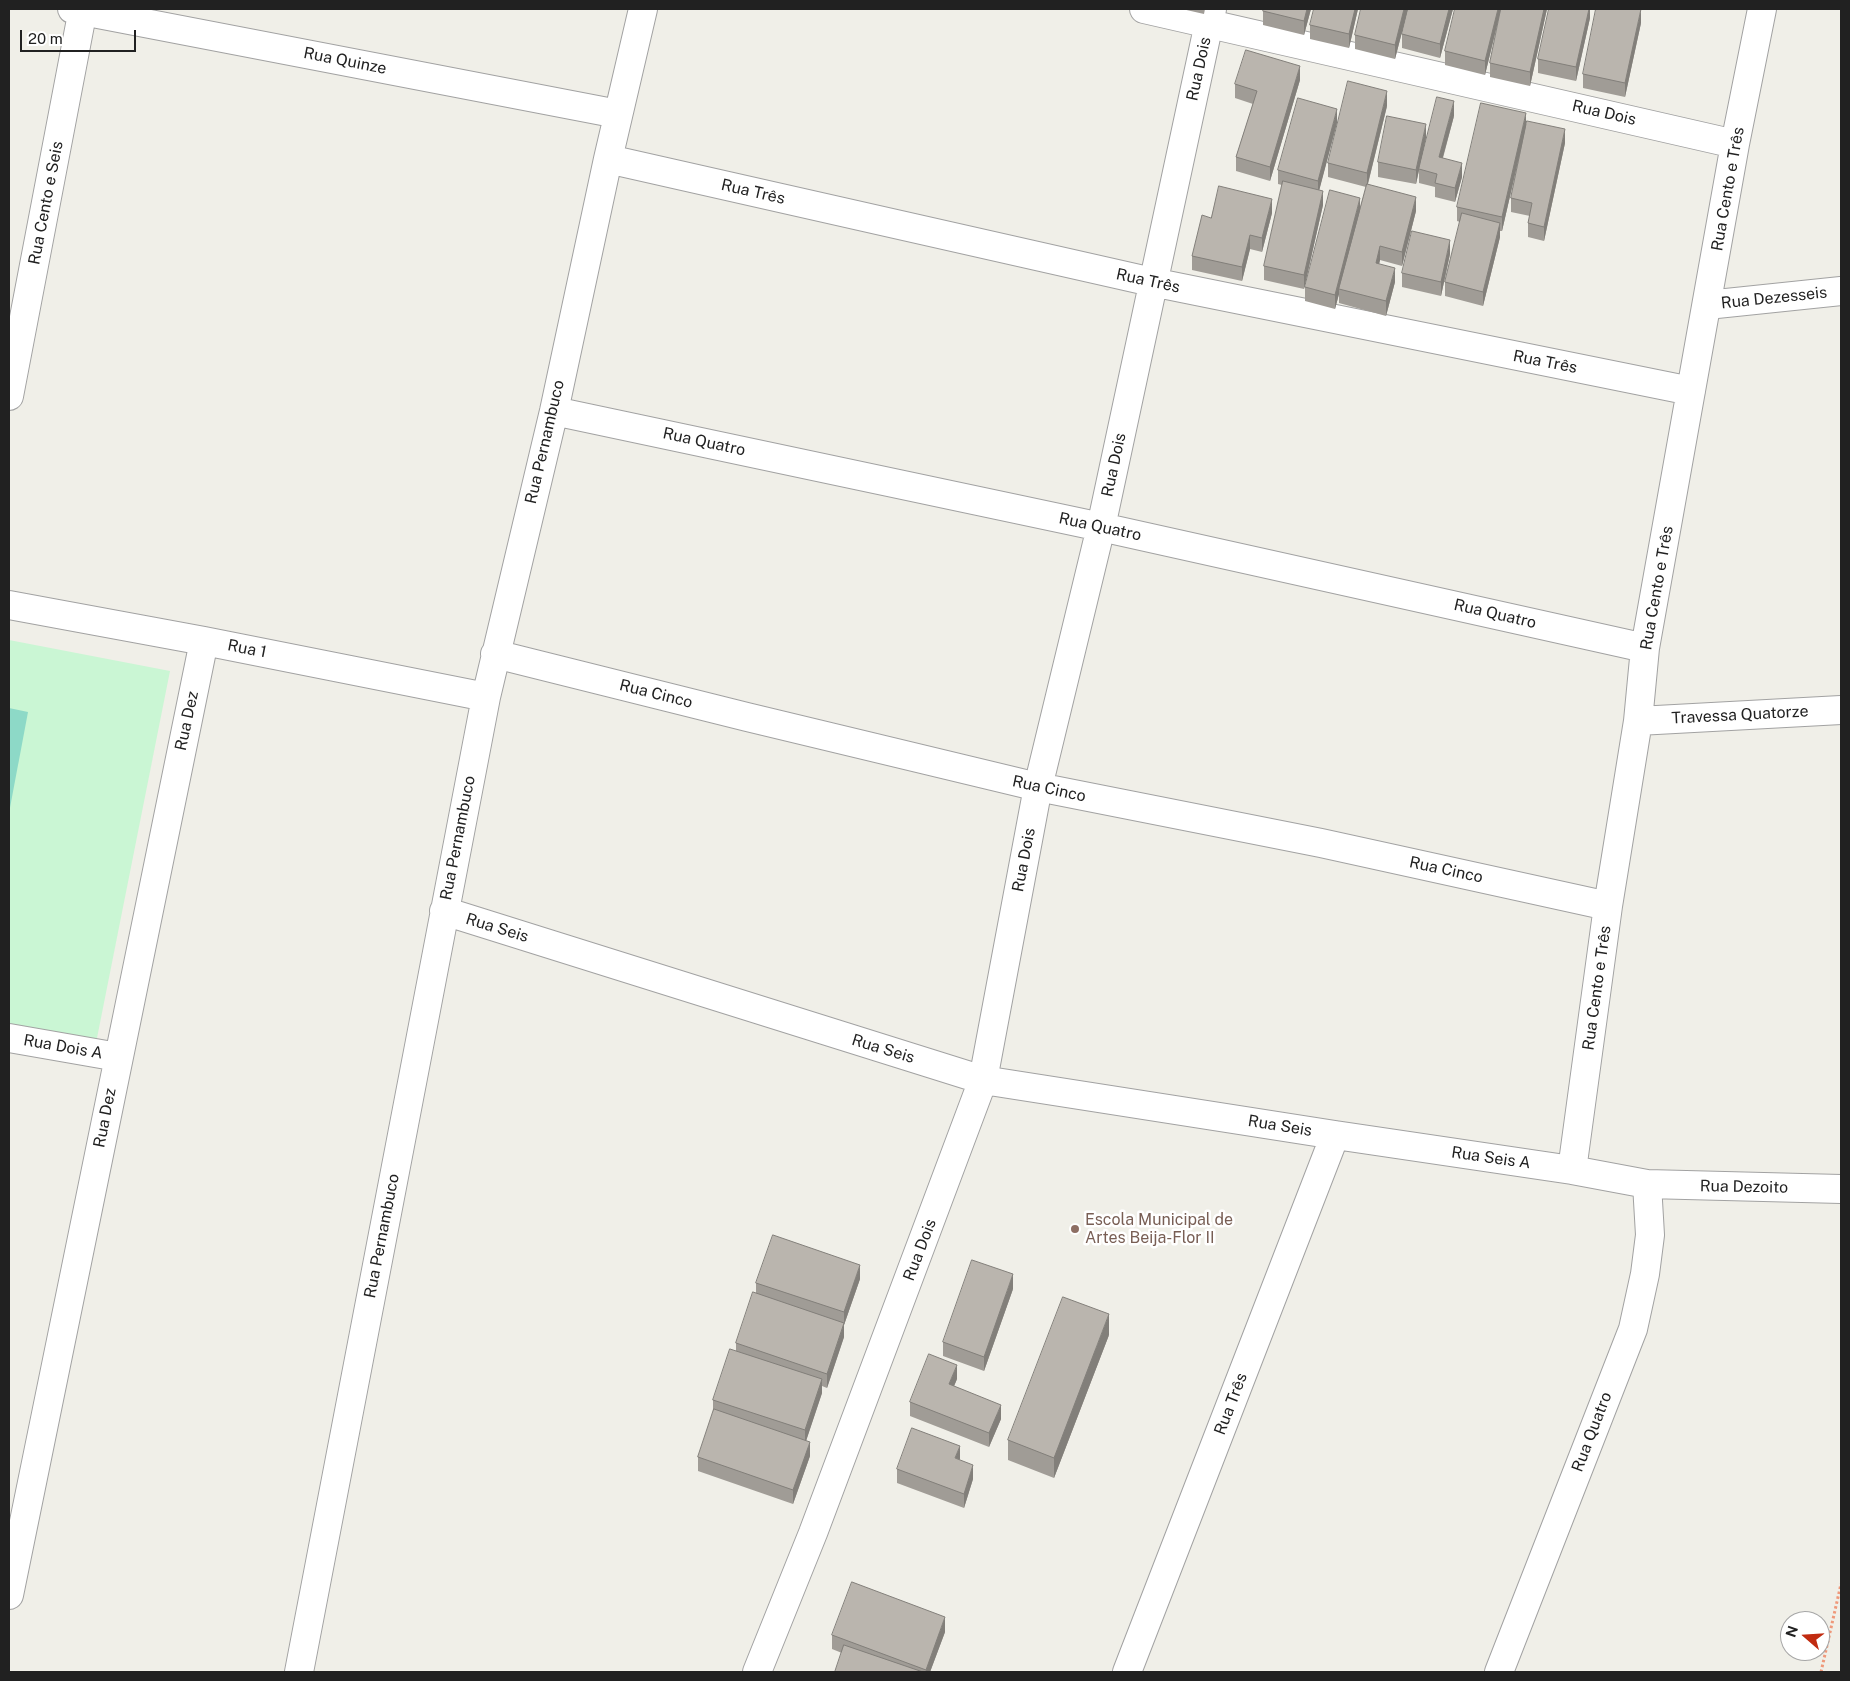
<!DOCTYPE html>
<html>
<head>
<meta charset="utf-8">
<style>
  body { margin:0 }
  #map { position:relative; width:1850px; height:1681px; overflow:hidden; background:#f0efe8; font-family:"Public Sans",sans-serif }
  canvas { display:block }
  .frame { position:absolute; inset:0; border:10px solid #212121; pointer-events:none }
  .north { position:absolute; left:1780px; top:1611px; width:50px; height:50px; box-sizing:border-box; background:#fff; border:1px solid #a6a6a6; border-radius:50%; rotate:289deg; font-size:14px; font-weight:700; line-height:20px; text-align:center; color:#212121 }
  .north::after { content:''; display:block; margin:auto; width:18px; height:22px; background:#c12b10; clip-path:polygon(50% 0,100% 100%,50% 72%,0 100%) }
  .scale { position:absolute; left:20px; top:30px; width:116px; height:22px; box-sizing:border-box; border:2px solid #212121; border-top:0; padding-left:6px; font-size:15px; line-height:18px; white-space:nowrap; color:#212121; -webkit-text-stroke:4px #fff; paint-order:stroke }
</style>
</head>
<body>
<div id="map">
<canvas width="1850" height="1681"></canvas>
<div class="frame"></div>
<div class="north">N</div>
<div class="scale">20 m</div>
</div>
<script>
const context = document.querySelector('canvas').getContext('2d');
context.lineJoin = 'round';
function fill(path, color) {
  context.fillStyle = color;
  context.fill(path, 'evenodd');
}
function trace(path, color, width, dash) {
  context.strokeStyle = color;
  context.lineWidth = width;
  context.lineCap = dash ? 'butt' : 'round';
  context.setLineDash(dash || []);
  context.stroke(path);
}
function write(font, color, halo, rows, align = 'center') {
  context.font = font + ' "Public Sans",sans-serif';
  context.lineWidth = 5;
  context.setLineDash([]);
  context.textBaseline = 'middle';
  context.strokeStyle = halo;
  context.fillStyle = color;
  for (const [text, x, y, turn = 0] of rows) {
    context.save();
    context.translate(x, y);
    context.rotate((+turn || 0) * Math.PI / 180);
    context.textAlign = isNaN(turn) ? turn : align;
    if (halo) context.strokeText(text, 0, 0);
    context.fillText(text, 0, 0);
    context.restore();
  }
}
const park = new Path2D(`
  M9,640L170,671L95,1048L9,1031Z`);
const pitch = new Path2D(`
  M9,708L28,712L9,813Z`);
const path = new Path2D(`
  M1821,1672L1841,1584`);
const minor = new Path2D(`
  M72,9L618,114
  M1144,9L1735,144
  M608,159L1152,282L1691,391
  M1707,305L1841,291
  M9,396L83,9
  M554,411L1101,527L1645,648
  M9,605L204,641L486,697
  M495,654L747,717L1038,787L1321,843L1608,906
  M1638,721L1841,710
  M444,911L983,1080L1335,1135L1572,1170L1647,1184L1841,1189
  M9,1038L118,1057
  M1572,1170L1608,906L1638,721L1645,648L1735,144L1762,9
  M9,1595L204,641
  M299,1672L486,697L554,411L608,159L643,9
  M757,1672L813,1533L983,1080L1038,787L1101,527L1212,9
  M1127,1672L1335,1135
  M1499,1672L1633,1329L1645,1274L1650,1235L1647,1184`);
const wall = new Path2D(`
  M1182,9H1205L1204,14Z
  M1311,9L1304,35L1263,25V11Z
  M1358,9L1349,48L1310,39V25Z
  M1408,9L1395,59L1355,49V35Z
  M1453,9L1440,58L1402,48V34Z
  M1501,9L1485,75L1445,65V51Z
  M1501,9H1547L1530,86L1490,77V63Z
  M1590,9V18L1576,81L1538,73V59Z
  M1641,23L1625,97L1583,88V74Z
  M1300,80L1270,181L1236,171V157L1253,104L1235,98V84Z
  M1387,106L1368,184L1416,211L1402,266L1380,260L1379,264L1395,282L1386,316L1339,303V294L1335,309L1305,301V287L1360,208L1366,187L1328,177V163Z
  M1454,116L1443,158L1462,177L1455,202L1435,197V187L1419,183V170L1416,184L1378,177V162L1426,138L1420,165Z
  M1337,123L1319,190L1323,205L1304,289L1264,280V266L1282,185L1278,184V170Z
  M1526,124L1565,143L1544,241L1528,237V223L1530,216L1511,212V198L1521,148L1502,231H1500V237L1483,306L1445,296V282L1460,222L1457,221V207Z
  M1272,213L1262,252L1250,249L1242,281L1192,270V256L1211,218Z
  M1450,254L1441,296L1402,287V273Z
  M860,1279L844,1325V1337L827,1388L822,1386V1393L806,1441L810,1456L793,1504L698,1471V1457L713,1412V1400L736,1351V1343L756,1293V1283Z
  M1013,1289L984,1371L943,1356V1342Z
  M1109,1335L1054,1478L1008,1460V1440Z
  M957,1379L954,1386L1001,1419L989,1447L910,1416V1402Z
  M897,1469L973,1479L964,1508L897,1483Z
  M945,1632L930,1672H835L842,1653L832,1649V1635Z`);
const shadedWall = new Path2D(`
  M1307,9H1311L1304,35V21Z
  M1355,9H1358L1349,48V34Z
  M1404,9H1408L1395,59V45Z
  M1449,9H1453L1440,58V44Z
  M1498,9H1501L1485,75V61Z
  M1544,9H1547L1530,86V72Z
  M1589,9H1590V18L1576,81V67Z
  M1641,9V23L1625,97V83Z
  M1300,66V80L1270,181V167Z
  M1387,91V106L1367,187V173Z
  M1454,101V116L1439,171V157Z
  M1337,109V123L1318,195V181Z
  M1526,113V127L1502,231V217Z
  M1426,124V138L1416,184V170Z
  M1565,129V143L1544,241V227Z
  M1462,163V177L1455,202V188Z
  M1323,191V205L1304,289V275Z
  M1416,197V211L1402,266V252Z
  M1360,198V213L1339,289V294L1335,309V295Z
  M1272,199V213L1262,252V238Z
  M1500,223V237L1483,306V292Z
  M1250,235V249L1242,281V267Z
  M1450,240V254L1441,296V282Z
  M1380,246V260L1376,277V263Z
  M1395,268V282L1386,316V301Z
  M860,1265V1279L844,1325V1337L827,1388V1374L844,1324V1312Z
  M1013,1274V1289L984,1371V1357Z
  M1109,1314V1335L1054,1478V1458Z
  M957,1365V1379L949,1398V1384Z
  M822,1379V1393L805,1444V1430Z
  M1001,1405V1419L989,1447V1433Z
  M810,1442V1456L793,1504V1490Z
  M960,1446V1460L955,1458Z
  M973,1465V1479L964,1508V1494Z
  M945,1617V1632L930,1672H926V1670Z`);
const building = new Path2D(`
  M1264,9H1307L1304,21L1263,11Z
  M1314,9H1355L1349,34L1310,25Z
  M1361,9H1404L1395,45L1355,35Z
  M1408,9H1449L1440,44L1402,34Z
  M1455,9H1498L1485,61L1445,51Z
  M1501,9H1544L1530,72L1490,63Z
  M1549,9H1589L1576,67L1538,59Z
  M1596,9H1641L1625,83L1583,74Z
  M1246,50L1300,66L1270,167L1236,157L1257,91L1235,84Z
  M1348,81L1387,91L1367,173L1328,163Z
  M1437,97L1454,101L1439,157L1462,163L1455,188L1435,183L1437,174L1419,169Z
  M1298,98L1337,109L1318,181L1278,170Z
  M1481,103L1526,113L1502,217L1457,207Z
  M1387,116L1426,124L1416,170L1378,162Z
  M1527,121L1565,129L1544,227L1528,223L1532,203L1511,198Z
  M1283,181L1323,191L1304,275L1264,266Z
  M1367,184L1416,197L1402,252L1380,246L1376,263L1395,268L1386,301L1339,289Z
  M1219,186L1272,199L1262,238L1250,235L1242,267L1192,256L1202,215L1211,218Z
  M1330,190L1360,198L1335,295L1305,287Z
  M1462,213L1500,223L1483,292L1445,282Z
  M1412,231L1450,240L1441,282L1402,273Z
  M773,1235L860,1265L844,1312L756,1283Z
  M972,1260L1013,1274L984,1357L943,1342Z
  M753,1292L844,1323L827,1374L736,1343Z
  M1063,1297L1109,1314L1054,1458L1008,1440Z
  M730,1349L822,1379L805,1430L713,1400Z
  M929,1354L957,1365L949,1384L1001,1405L989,1433L910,1402Z
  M714,1409L810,1442L793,1490L698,1457Z
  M912,1428L960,1446L955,1458L973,1465L964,1494L897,1469Z
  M852,1582L945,1617L926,1670L832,1635Z
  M844,1645L923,1672H835Z`);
const markers = [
  [1075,1229,5,"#8d6e63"]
];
const streetNames = [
  ["Rua Quinze",345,61,11],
  ["Rua Dois",1199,69,-78],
  ["Rua Dois",1604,113,13],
  ["Rua Cento e Três",1728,189,-80],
  ["Rua Três",753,192,13],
  ["Rua Cento e Seis",46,203,-79],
  ["Rua Três",1148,281,12],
  ["Rua Dezesseis",1774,298,-6],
  ["Rua Três",1545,362,11],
  ["Rua Pernambuco",545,442,-77],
  ["Rua Quatro",704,442,12],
  ["Rua Dois",1114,465,-78],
  ["Rua Quatro",1100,527,12],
  ["Rua Cento e Três",1657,588,-80],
  ["Rua Quatro",1495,614,13],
  ["Rua 1",247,649,11],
  ["Rua Cinco",656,694,14],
  ["Travessa Quatorze",1740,715,-3],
  ["Rua Dez",187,721,-78],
  ["Rua Cinco",1049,789,12],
  ["Rua Pernambuco",458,838,-79],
  ["Rua Dois",1024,860,-79],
  ["Rua Cinco",1446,870,12],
  ["Rua Seis",497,928,17],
  ["Rua Cento e Três",1597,988,-82],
  ["Rua Dois A",63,1047,10],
  ["Rua Seis",883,1049,17],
  ["Rua Dez",105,1118,-79],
  ["Rua Seis",1280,1126,9],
  ["Rua Seis A",1491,1158,8],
  ["Rua Dezoito",1744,1187,1],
  ["Rua Pernambuco",382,1236,-79],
  ["Rua Dois",920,1250,-69],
  ["Rua Três",1231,1404,-69],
  ["Rua Quatro",1592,1432,-69]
];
const educationNames = [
  ["Escola Municipal de",1085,1220],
  ["Artes Beija-Flor II",1085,1238]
];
fill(park, '#caf6d4');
fill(pitch, '#8dd9c7');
trace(minor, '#a2a2a2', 30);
trace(path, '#ef987a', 3, [2.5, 2.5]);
trace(minor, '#fff', 28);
fill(wall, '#a09c96');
fill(shadedWall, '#827f7a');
fill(building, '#bab5ae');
trace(building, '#827f7a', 1);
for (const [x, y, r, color] of markers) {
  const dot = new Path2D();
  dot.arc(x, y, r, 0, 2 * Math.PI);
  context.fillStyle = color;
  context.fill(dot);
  trace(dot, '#fff', 2);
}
write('16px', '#212121', '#fff', streetNames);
write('16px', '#785e54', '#fff', educationNames, 'left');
</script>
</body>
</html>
